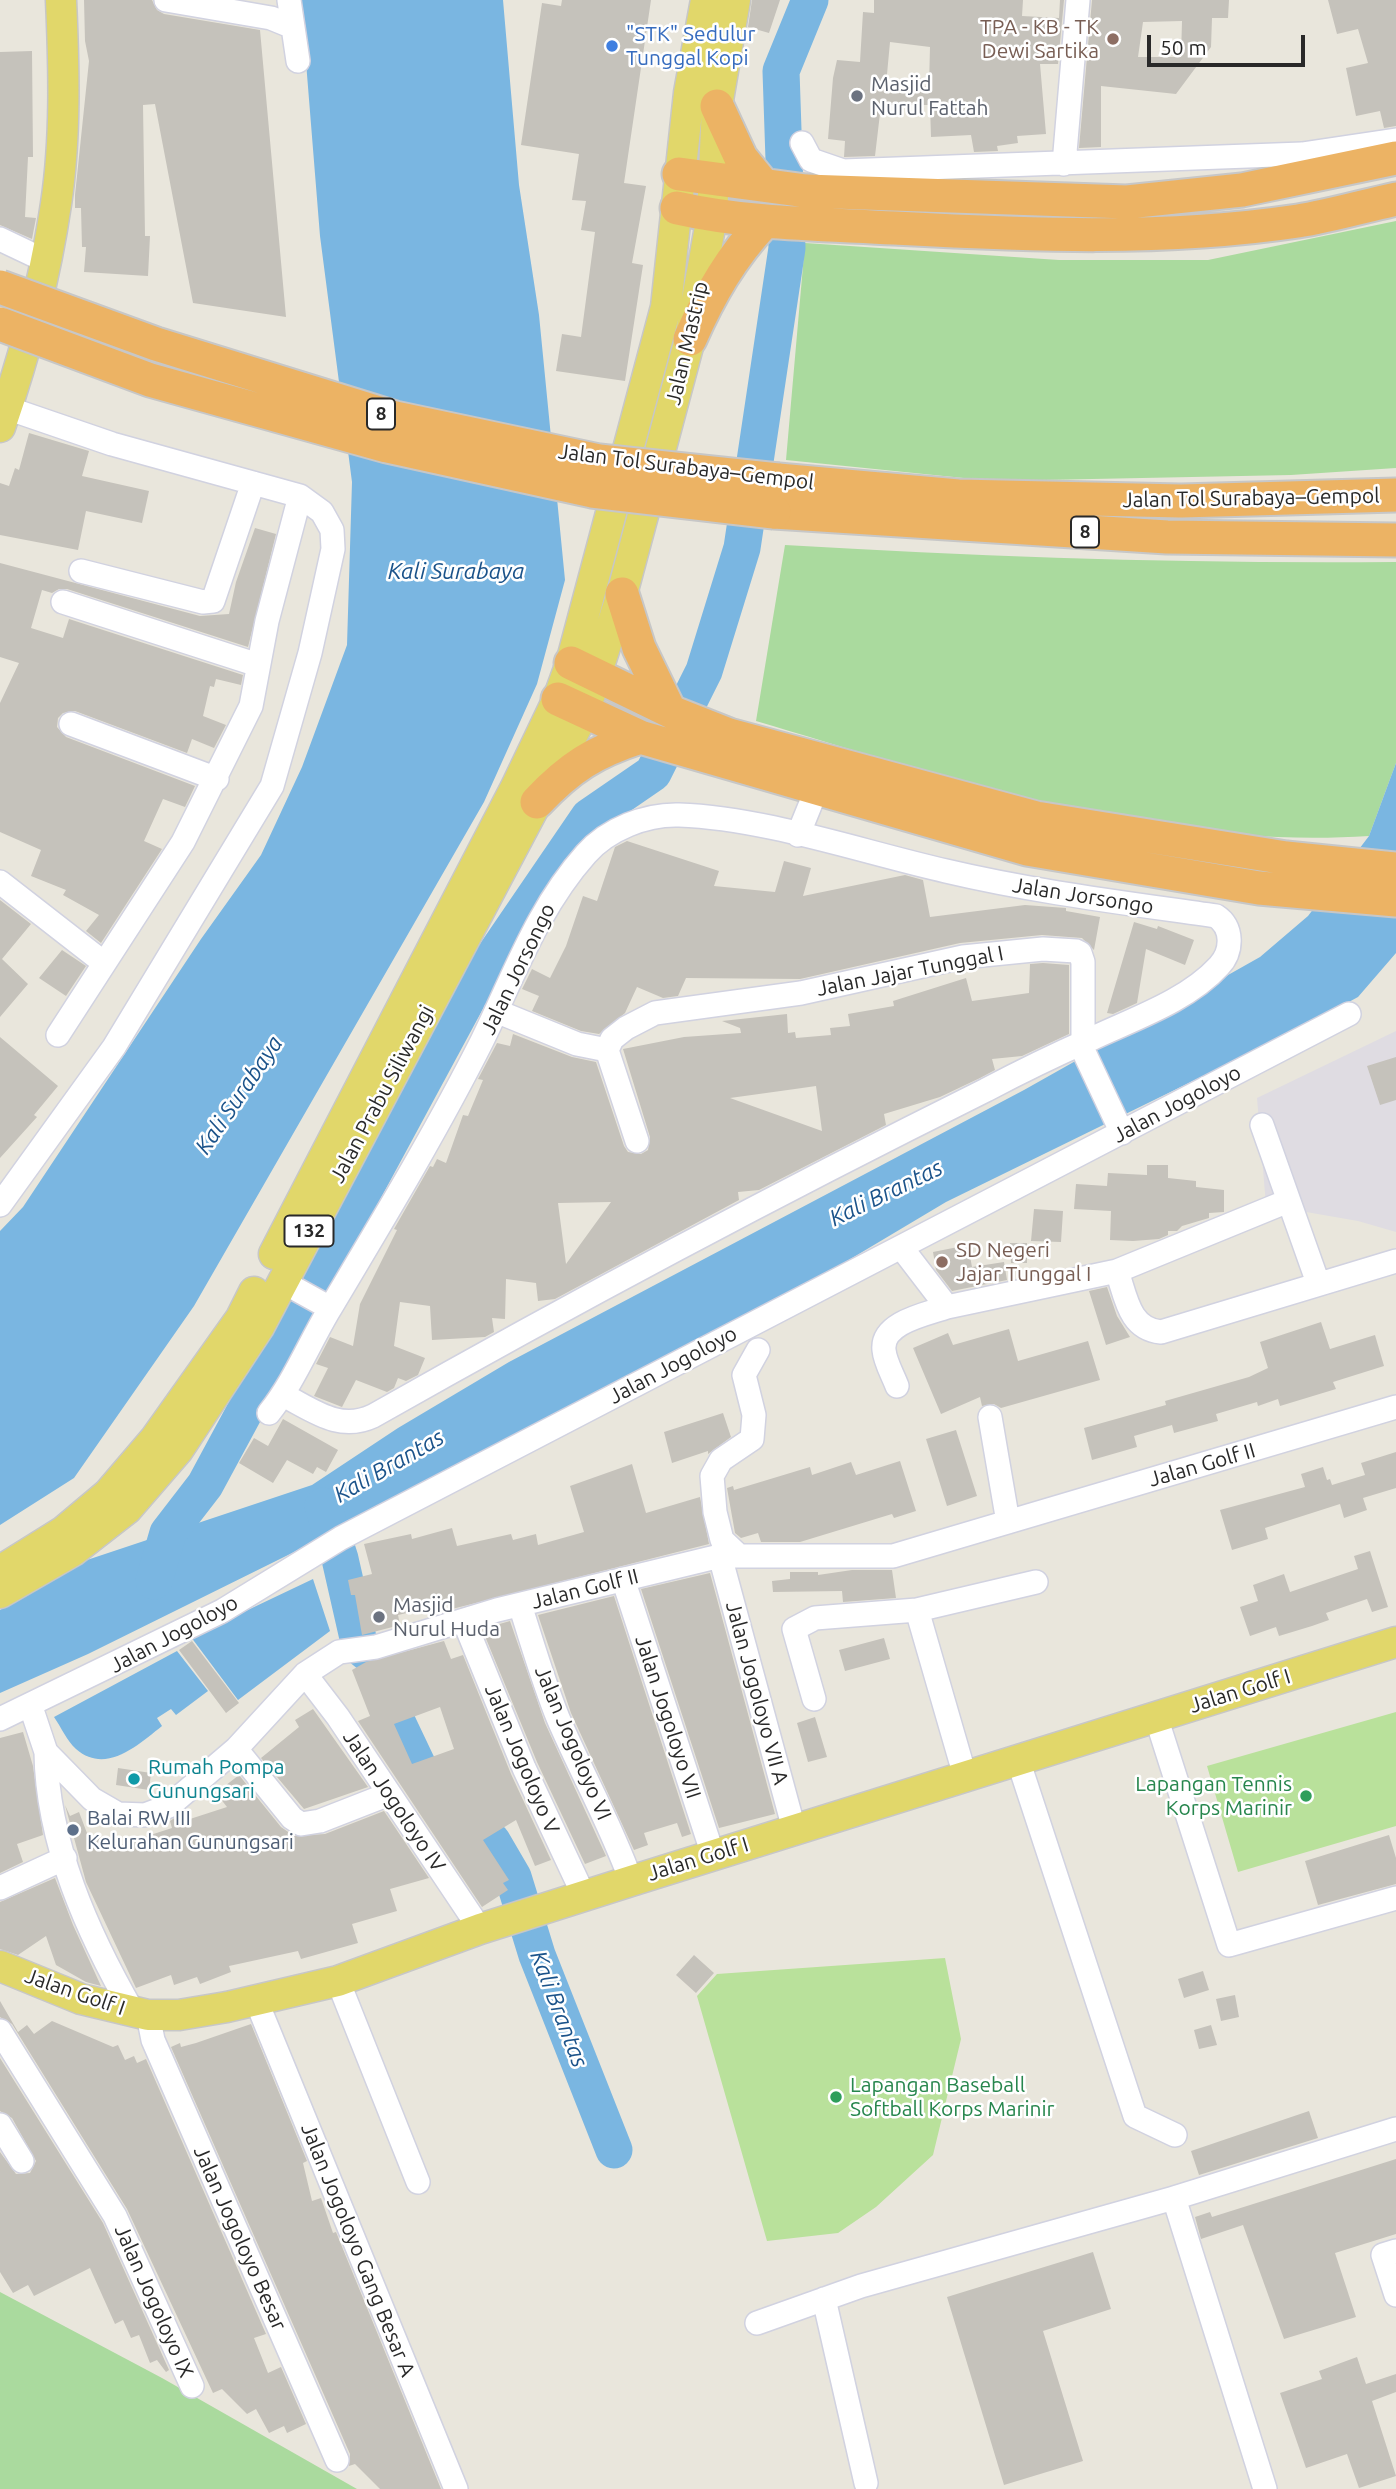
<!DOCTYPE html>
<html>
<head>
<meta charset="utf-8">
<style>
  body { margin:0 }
  #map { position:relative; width:1396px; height:2489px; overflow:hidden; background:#e9e6dc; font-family:Ubuntu,sans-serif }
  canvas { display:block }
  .scale { position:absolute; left:1147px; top:35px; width:158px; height:32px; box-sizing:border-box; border:4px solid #292929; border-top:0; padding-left:9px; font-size:21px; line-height:24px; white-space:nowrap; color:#292929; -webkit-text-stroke:5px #fff; paint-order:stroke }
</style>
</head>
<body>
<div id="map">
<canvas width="1396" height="2489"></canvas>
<div class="scale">50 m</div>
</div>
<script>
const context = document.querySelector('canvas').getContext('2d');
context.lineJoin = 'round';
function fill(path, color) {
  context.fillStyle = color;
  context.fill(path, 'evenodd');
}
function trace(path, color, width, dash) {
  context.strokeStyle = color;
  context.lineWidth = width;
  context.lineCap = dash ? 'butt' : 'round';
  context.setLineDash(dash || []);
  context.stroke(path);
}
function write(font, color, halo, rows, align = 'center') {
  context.font = font + ' Ubuntu,sans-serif';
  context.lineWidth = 5;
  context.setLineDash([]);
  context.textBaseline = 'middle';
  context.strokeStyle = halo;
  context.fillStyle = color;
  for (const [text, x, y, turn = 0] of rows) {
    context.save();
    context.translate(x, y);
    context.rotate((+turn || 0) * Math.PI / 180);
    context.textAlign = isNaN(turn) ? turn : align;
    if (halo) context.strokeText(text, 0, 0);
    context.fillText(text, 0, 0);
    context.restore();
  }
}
const industrial = new Path2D(`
  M1396,1031V1232L1358,1221L1266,1205L1257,1098Z`);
const green = new Path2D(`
  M1396,221V468L1291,475L993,481L786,460L805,243L1059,260H1208Z
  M785,545C989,557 1192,564 1396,562V763L1369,836C1158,850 955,780 756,721Z
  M0,2292L162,2378L357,2489H0Z`);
const pitch = new Path2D(`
  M1396,1712V1826L1238,1872L1207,1766Z
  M945,1958L961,2039L933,2155L876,2207L838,2233L767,2241L697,1996L717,1974Z`);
const water = new Path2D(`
  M301,0H503L519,185L539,315L565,580L537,684L484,802L194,1306L74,1478L0,1525V1231L23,1207L201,939L261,855L302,767L347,645L352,482L320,236Z
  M1396,763V953L1358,997L1299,1029L946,1202L775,1304L472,1464L88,1654L0,1693V1610L75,1564L312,1485L398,1428L509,1362L1024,1090L1260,957L1308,916L1369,836Z
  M313,1579L330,1631L238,1700L191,1637Z
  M177,1651L208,1691L176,1715L171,1709L157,1718L162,1726C138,1745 106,1775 76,1749C67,1741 61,1727 54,1717Z`);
const river = new Path2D(`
  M323,1506L340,1559L360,1647L376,1660L397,1722L435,1802L492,1841L513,1877L537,1955L614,2150
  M154,1581L168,1533L205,1485L477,981L589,817L653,773L704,671L742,548L787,248L781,71L810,0`);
const building = new Path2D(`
  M84,0H152L157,10L164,14L260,30L286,317L193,303L155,104L143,105L145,236H150L148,276L84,272L86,247H82L81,208H75V195L89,61L85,41Z
  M562,0H651L624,183L646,186L632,263L643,265L625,381L556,371L562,334L581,337L595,232L581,230L586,201L572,200L579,154L521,145L542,3L561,6Z
  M752,0H780L769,33L748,27Z
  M874,0H1023L1022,16L1059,18L1060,0H1064L1058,64H1040L1046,134L1017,136L1018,143L997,146L998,151L974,152L971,135L931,137L930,105H881L875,156L844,157L845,141L828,139L833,78L837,60L860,62L863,12L874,13ZM890,42L930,47L929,86L886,85Z
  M1092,0H1229L1228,18H1212L1211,47L1176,94L1101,86V147L1079,148ZM1182,21L1181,57H1138L1143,22Z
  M1328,0H1396V126L1384,128L1380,111L1356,116L1346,68L1368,63L1358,29L1337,34Z
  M32,51L33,157H28L25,217L36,218L32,239L0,225V52Z
  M29,433L89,451L82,476L149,491L142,523L86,511L78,550L0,535V483L9,486L15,468L19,470Z
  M255,528L276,534L248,647L67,589H59L52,593L42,590L31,628L63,638L69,619L243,675L241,685L216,679L214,687L210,686L203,716L226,725L214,748L192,739L187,753L75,711L63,713L58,718L57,727L66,737L195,786L185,807L163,799L144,841L162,849L101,943L86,931L99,915L63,895L66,890L31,876L41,850L0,832V703L19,663L0,657V563L200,616L229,614L236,582Z
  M627,841L719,871L714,886L775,892L784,861L811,868L803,896L905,875L923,880L930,917L1025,905L1066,908V911L1100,917L1094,950L1082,938L1042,935L960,943L800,979L686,978L678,996L663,998L637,987L625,1013L599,1034L581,1031L532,1011L539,996L522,989L532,969L550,978L566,946L583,896L597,901L615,847Z
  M0,900L31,924L2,959L28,984L0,1017Z
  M1134,922L1157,929L1158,926L1194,940L1185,965L1146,949L1137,1003L1113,1014L1107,1013Z
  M62,950L86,966L66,996L39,978Z
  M1043,963L1069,965V1034L1022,1056L992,1059L995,1070L980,1078L940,1097L884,1114L886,1125L759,1190L738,1192L739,1200L555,1299L538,1301L536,1283L506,1279L505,1319L492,1318L494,1332L485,1337L432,1340L430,1306L400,1302L394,1346L425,1358L418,1375L406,1381L398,1378L394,1388L387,1392L356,1380L342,1407L314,1396L328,1368L316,1364L330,1337L353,1346L360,1304L397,1230L394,1229L430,1166L433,1167L437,1159L446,1163L463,1115L468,1116L483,1080L478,1079L497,1043L510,1046L513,1034L572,1057L596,1062L624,1146L628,1152L641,1154L648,1150L650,1137L623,1049L684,1037L741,1033L740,1028L722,1021L787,1014L788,1033L795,1032L796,1038L831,1035L830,1028L850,1026L848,1014L894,1006L893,1001L966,978L972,1001L1029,993L1030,964ZM816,1086L822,1131L730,1098L795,1089ZM611,1202L566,1264L558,1203Z
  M0,1037L58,1086L34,1115L37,1117L0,1158Z
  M1396,1057V1100L1380,1105L1367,1066Z
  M1147,1165H1168V1178L1196,1181V1187L1224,1190V1212L1209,1213V1218L1182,1226L1177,1231H1168V1235L1159,1239L1133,1241L1110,1240L1111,1211L1074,1209L1076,1184L1107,1186L1108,1173L1147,1175Z
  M1034,1209L1063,1211L1061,1242L1031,1241Z
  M1010,1243H1027V1263H1011Z
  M968,1245L972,1267L1004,1262L1007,1280L952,1291L936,1270L933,1252Z
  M1107,1287L1117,1316L1130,1337L1106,1345L1089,1291Z
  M1321,1322L1330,1349L1375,1335L1384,1366L1333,1382L1336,1389L1280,1406L1278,1399L1258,1406L1257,1402L1216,1414L1218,1421L1174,1433L1172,1425L1134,1436L1137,1447L1092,1460L1084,1428L1166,1405L1165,1401L1249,1377L1268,1368L1260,1342Z
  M1009,1329L1018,1361L1088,1341L1100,1380L1001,1408L994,1404L982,1406L980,1397L941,1414L913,1348L948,1333L953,1345Z
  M723,1413L731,1437L708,1454V1451L672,1463L664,1432Z
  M283,1419L338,1450L326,1472L317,1467L313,1474L287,1460L273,1483L239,1463L254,1438L268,1446Z
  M956,1430L977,1496L947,1506L926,1439Z
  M1396,1452V1488L1363,1498L1367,1510L1344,1518L1340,1504L1265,1528L1268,1539L1232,1550L1220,1510L1305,1487L1301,1474L1323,1467L1327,1480L1330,1479L1332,1485L1365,1475L1361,1463Z
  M900,1461L916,1511L894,1518L892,1514L800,1542H761L758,1533L741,1538L735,1533L727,1488L733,1486L734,1490L810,1467L812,1475L851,1462L856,1475Z
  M632,1464L646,1513L700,1497L709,1544L452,1609L450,1603L398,1615L400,1625L362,1635L355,1595H351L348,1580L372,1574L364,1544L411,1534L412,1539L452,1528L457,1546L511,1534L513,1540L536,1534L538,1545L584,1532L570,1486Z
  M1370,1551L1388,1607L1372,1612L1367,1599L1326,1613L1329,1620L1312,1626L1279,1636L1276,1627L1250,1636L1240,1607L1258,1601L1253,1585L1284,1574L1290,1592L1358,1569L1354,1556Z
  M852,1570H892L896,1598L843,1602L842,1591L773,1592L772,1581L790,1579V1572H818V1575Z
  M710,1573L775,1814L719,1828L641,1589Z
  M614,1596L691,1834L682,1837L677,1823L644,1833L648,1845L634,1850L571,1713L538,1615Z
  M510,1621L545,1723L606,1856L585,1864L537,1762L482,1629Z
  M884,1638L890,1659L845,1671L839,1650Z
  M192,1641L239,1703L226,1713L179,1650Z
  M444,1641L451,1659L463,1655L511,1774L551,1860L535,1866L516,1820L483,1840L509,1880L503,1883L508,1890L482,1907L358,1721L370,1716L352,1670L366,1662ZM440,1707L454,1749L412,1764L394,1724Z
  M313,1709L368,1787L304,1809L261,1758L299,1727L295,1720Z
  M815,1717L827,1757L808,1762L797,1723Z
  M23,1732L33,1766L43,1835L17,1844L23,1862L0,1873V1738Z
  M118,1768L151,1773L149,1790L116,1785Z
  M239,1775L281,1827L294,1836L325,1834L384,1811L429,1878L390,1889L397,1911L352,1924L358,1943L301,1959L298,1951L229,1966L231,1972L200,1984L197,1977L174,1985L171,1975L136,1988L86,1882L65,1805L70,1816L79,1812L90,1841L103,1837L107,1849L172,1828L170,1821L186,1810L190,1819L227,1807L216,1793Z
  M1389,1835L1396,1858V1884L1318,1905L1305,1861Z
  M55,1878L73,1925L101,1986L86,1982L56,1965L46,1936L18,1955L0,1949V1902Z
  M694,1955L714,1973L696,1993L676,1975Z
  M1203,1971L1209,1990L1184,1998L1178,1979Z
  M1235,1995L1239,2017L1221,2021L1216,1999Z
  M0,2001L18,2032L27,2025L34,2034L52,2021L113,2047L118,2045L125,2060L134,2056L137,2063L146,2059L266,2334L254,2338L268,2373L281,2367L306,2424L287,2433L284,2426L269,2433L256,2409L247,2414L222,2389L213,2393L127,2209L12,2024L0,2017Z
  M251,2024L307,2161L303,2163L312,2201L321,2198L333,2233L336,2232L441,2489H380L355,2464L349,2466L350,2454L171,2047L180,2043L181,2047L196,2043Z
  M1211,2025L1217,2045L1199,2049L1194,2030Z
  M0,2058L103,2223L169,2370L166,2372L157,2360L150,2363L139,2335L131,2338L123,2320L115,2324L90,2268L34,2296L28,2285L13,2293L0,2272V2152L16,2174L30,2173L36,2161L12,2118L0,2111Z
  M1309,2111L1318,2138L1199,2175L1191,2151Z
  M1396,2159V2234L1335,2253L1356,2317L1284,2339L1243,2225L1201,2239L1195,2217L1210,2212L1212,2217Z
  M1093,2252L1111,2309L1043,2331L1083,2461L1004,2485L947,2297Z
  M1357,2357L1366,2384L1396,2374V2392L1372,2401L1396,2476L1359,2488L1347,2454L1306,2468L1280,2393L1322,2379L1319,2371Z`);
const minor = new Path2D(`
  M166,0L271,18L293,27
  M289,0L298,61
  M802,143L811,160L843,171L1302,154L1396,140
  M1064,164L1078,0
  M0,239L46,261
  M81,571L203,602L213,601L253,483
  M63,602L258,665
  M71,724L217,779
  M798,835L822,776
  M0,882L104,963
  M496,1011L577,1044L607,1050L637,1141
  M58,1035L183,842L251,706L267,621L300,496
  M607,1050L612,1039L626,1028L655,1013L801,993L963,957L1043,949L1076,951L1080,953L1083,962V1050L1122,1133
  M1262,1125L1318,1283
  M0,1205L114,1047L272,786L310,653L333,549L332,530L322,512L300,496L112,444L7,408
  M901,1247L947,1307L1117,1271C1126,1297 1129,1329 1161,1332L1396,1261
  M1117,1271L1288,1201
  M283,1282L330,1308
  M897,1386C893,1375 885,1362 884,1350C881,1322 928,1314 947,1307
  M269,1413C293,1383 308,1346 328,1312C381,1223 435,1134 482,1041C514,976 537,909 586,854C608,829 646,814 679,815C765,818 862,852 946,871C1035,892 1126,903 1216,916C1233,927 1233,951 1219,966C1187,1001 1133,1019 1091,1039C1055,1055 1020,1072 986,1090C779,1193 574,1302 373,1416C339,1432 313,1410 283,1395
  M990,1417L1008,1522
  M738,1555L722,1540L715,1512L712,1476L721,1460L752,1439L754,1415L744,1375L758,1350
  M720,1556L794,1829
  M623,1579L713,1855
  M520,1605C532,1642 543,1681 558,1718C581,1772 611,1825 631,1881
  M464,1621L524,1768L584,1896
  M305,1674L338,1717L480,1929
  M814,1699L794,1629L815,1618L917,1610
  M31,1707L46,1752L92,1799L118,1814L145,1815L169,1806L236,1749L305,1674L339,1652L376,1647L497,1610L720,1556H893L1396,1407
  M1156,1717L1229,1945L1396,1898
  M0,1719L222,1611L341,1538L1349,1014
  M236,1749L292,1818L301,1824L320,1821L389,1794
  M46,1752C47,1843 88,1934 133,2012
  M1018,1760L1135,2116L1175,2135
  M965,1776L917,1610L1036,1582
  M0,1888L65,1858
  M338,1981L418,2182
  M256,2000L456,2489
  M148,2015L153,2040L337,2460
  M0,2031L115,2216L192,2386
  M0,2125L22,2161
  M1174,2198L1265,2489
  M1396,2251L1383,2255L1396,2295
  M824,2299L866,2483
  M757,2323L861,2286L1174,2198L1396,2129`);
const major = new Path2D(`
  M0,427C25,355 45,279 56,204C66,138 64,66 61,0
  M274,1254L516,787L558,699L571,663L666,307L689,93L706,0
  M0,1571L64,1531L108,1494L155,1439L241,1318L254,1292
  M0,1593L73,1551L127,1509L178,1450L259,1327L584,713L622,594L690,339L712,216L717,106L735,0
  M0,1966L81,1999L148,2015H179L227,2007L338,1981L480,1929L631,1881L1396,1642`);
const highway = new Path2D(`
  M717,106L741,158L763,185
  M679,174L806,191L1127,202L1242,190L1396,158
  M677,208C748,224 821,224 894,228C1028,235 1164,241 1298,221C1330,216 1364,206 1396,199
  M690,339C710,294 731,257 765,221
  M778,480L958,496L1181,501L1396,495
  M774,512L1167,537L1396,540
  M622,594L639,648L669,710
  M571,663L676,714L729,735L1036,818L1286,858L1396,869
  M558,699L640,737L1027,849L1259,888L1396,900
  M537,802C570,767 594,752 640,737`);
const highwayBridge = new Path2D(`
  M0,287L156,344L395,418L599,461L778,480
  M0,324L150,380L387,446L592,491L774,512`);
const markers = [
  [1113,39,7,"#8d6e63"],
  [612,46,7,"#3f7fe0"],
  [857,96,7,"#6b7280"],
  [942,1262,7,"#8d6e63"],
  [379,1617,7,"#6b7280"],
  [134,1779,7,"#0f9aa8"],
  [1306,1796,7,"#2e9e5b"],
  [73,1830,7,"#5c6f8a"],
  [836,2097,7,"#2e9e5b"]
];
const shields = [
  [381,414,28],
  [1085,532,28],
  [309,1231,49]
];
const shieldNames = [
  ["8",381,414],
  ["8",1085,532],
  ["132",309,1231]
];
const educationNames = [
  ["TPA - KB - TK",1099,27],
  ["Dewi Sartika",1099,51],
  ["SD Negeri",956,1250,"left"],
  ["Jajar Tunggal I",956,1274,"left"]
];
const shopNames = [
  ["\"STK\" Sedulur",626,34],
  ["Tunggal Kopi",626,58]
];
const worshipNames = [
  ["Masjid",871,84],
  ["Nurul Fattah",871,108],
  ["Masjid",393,1605],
  ["Nurul Huda",393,1629]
];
const streetNames = [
  ["Jalan Mastrip",687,343,-77],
  ["Jalan Tol Surabaya–Gempol",686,467,7],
  ["Jalan Tol Surabaya–Gempol",1251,498,-1],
  ["Jalan Jorsongo",1083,896,9],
  ["Jalan Jorsongo",518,969,-64],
  ["Jalan Jajar Tunggal I",910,971,-11],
  ["Jalan Prabu Siliwangi",382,1094,-62],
  ["Jalan Jogoloyo",1177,1104,-28],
  ["Jalan Jogoloyo",673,1365,-28],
  ["Jalan Golf II",1202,1465,-16],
  ["Jalan Golf II",585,1589,-14],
  ["Jalan Jogoloyo",174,1634,-28],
  ["Jalan Golf I",1240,1691,-17],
  ["Jalan Jogoloyo VII A",757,1693,75],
  ["Jalan Jogoloyo VII",668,1717,72],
  ["Jalan Jogoloyo VI",573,1743,67],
  ["Jalan Jogoloyo V",522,1759,67],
  ["Jalan Jogoloyo IV",394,1801,56],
  ["Jalan Golf I",698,1859,-17],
  ["Jalan Golf I",75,1992,19],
  ["Jalan Jogoloyo Besar",240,2238,66],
  ["Jalan Jogoloyo Gang Besar A",358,2250,68],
  ["Jalan Jogoloyo IX",154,2301,66]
];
const cultureNames = [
  ["Rumah Pompa",148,1767],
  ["Gunungsari",148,1791]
];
const leisureNames = [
  ["Lapangan Tennis",1292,1784],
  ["Korps Marinir",1292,1808],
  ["Lapangan Baseball",850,2085,"left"],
  ["Softball Korps Marinir",850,2109,"left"]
];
const serviceNames = [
  ["Balai RW III",87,1818],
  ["Kelurahan Gunungsari",87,1842]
];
const waterNames = [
  ["Kali Surabaya",456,571],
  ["Kali Surabaya",239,1095,-56],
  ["Kali Brantas",886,1193,-26],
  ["Kali Brantas",389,1466,-30],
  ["Kali Brantas",559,2009,69]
];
fill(industrial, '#dfdce2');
fill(green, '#aada9e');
fill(pitch, '#b9e19b');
fill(water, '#7ab6e1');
trace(river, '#7ab6e1', 37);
fill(building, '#c5c2bb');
trace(minor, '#d1d2e0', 26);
trace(major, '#c7c7c7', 33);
trace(highway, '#c7c7c7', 37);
trace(minor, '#fff', 23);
trace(major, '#e1d76a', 30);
trace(highway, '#ecb364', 33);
trace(highwayBridge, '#c7c7c7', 37, []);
trace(highwayBridge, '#ecb364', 33);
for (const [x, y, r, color] of markers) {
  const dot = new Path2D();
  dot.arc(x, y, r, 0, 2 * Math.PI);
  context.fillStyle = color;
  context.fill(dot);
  trace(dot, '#fff', 2.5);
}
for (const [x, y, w] of shields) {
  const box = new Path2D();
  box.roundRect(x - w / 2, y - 15.5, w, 31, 5);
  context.fillStyle = '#fff';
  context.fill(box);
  trace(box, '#292929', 2);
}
write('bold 19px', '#292929', null, shieldNames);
write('21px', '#785e54', '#fff', educationNames, 'right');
write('21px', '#366cbe', '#fff', shopNames, 'left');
write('21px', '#5b616d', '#fff', worshipNames, 'left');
write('21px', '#292929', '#fff', streetNames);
write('21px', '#0d838f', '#fff', cultureNames, 'left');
write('21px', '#27864d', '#fff', leisureNames, 'right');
write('21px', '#4e5e75', '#fff', serviceNames, 'left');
write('italic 23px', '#1b538a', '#fff', waterNames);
</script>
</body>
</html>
